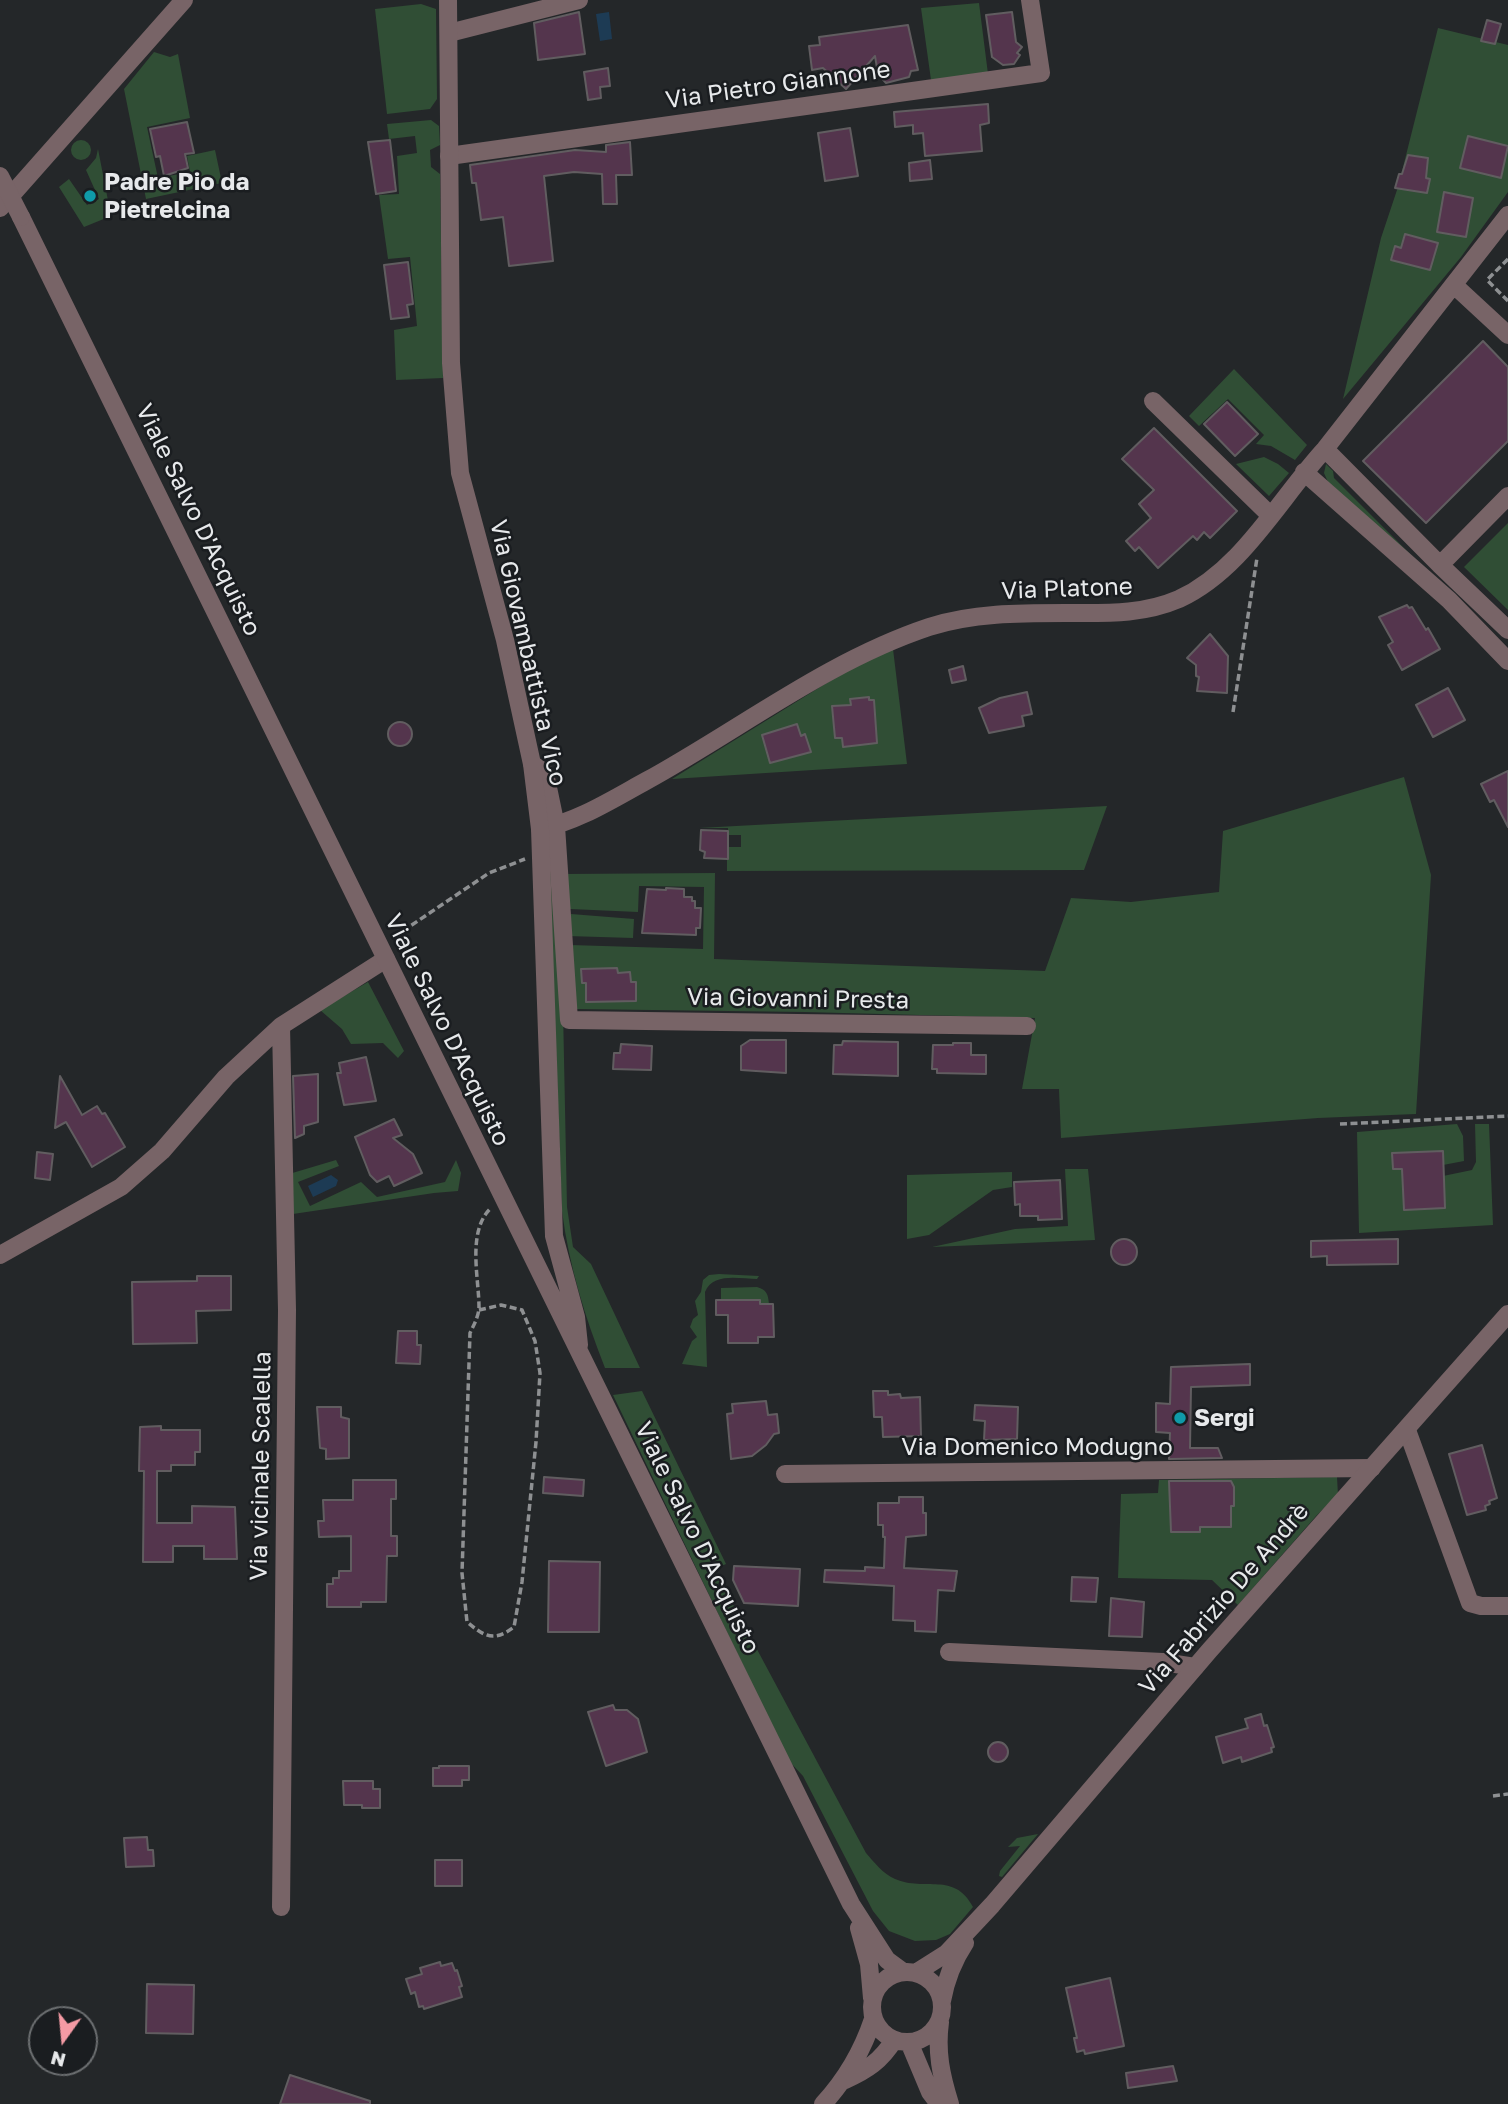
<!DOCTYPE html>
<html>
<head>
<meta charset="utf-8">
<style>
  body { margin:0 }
  #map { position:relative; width:1508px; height:2104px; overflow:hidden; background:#242729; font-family:"Golos Text",sans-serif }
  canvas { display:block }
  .north { position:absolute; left:28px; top:2006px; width:70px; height:70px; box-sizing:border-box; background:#1a1d20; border:2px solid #6c6f71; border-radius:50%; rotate:195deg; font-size:19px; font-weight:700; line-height:28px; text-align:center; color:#e7e9eb }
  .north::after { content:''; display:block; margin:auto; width:24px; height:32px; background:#f49aa4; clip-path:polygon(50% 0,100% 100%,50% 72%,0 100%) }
</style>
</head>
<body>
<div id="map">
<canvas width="1508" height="2104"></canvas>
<div class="north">N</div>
</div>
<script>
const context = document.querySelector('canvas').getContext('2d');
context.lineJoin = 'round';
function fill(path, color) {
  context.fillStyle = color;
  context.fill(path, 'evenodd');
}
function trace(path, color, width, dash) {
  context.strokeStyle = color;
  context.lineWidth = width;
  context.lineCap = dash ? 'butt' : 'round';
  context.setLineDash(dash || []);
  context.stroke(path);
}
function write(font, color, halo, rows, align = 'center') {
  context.font = font + ' "Golos Text",sans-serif';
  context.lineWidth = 5;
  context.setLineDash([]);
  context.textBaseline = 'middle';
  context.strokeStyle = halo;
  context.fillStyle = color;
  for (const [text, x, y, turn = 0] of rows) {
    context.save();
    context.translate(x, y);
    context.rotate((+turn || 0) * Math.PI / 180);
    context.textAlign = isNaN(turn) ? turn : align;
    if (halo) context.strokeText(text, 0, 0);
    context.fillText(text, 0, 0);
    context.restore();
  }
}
const green = new Path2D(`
  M979,3L988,74L931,80L921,8Z
  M421,4L436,9L437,99L430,109L387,114L375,9Z
  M1438,28L1508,45V192L1461,257L1343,399L1381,238L1398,187Z
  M154,52L170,57L178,54L190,118L147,127L158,178L190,172L187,156L215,150L222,183L146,199L124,89Z
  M431,120L439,126L440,145L430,150L431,167L440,174L443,378L396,380L394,330L417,326L410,257L388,259L379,195L399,194L397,156L417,153L415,136L389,139L387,124Z
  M71 150a10 10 0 1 1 20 0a10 10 0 1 1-20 0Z
  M98,149L111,216L84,227L59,187L69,179L87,205L99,199L86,170L96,158Z
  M1234,369L1307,445L1295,460L1271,446L1256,444L1264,435L1228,399L1199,426L1189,416Z
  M1264,457L1278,464L1289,473L1269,496L1236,464Z
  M1326,464L1333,471L1334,478L1447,591L1328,482L1324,473Z
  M1508,523V610L1464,567Z
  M893,649L907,764L672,779L854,666Z
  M1404,777L1431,875L1416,1114L1318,1118L1061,1138L1059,1089H1022L1035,1018L804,1012L575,1009L570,945L703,949L704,887L639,886L638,912L570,909L563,874L715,873L714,959L1045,971L1071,898L1131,902L1219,892L1223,831Z
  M1107,806L1084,870L727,871V847H741V835H728V828H699Z
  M548,842L563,1009L567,1207L573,1247L591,1264L640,1368H605C585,1317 569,1266 562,1211Z
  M571,914L634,919L633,938L567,936Z
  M368,982L404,1051L398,1058L383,1043L351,1044L342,1029L320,1010Z
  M1457,1124L1463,1136L1464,1161L1443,1165L1442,1151L1392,1153L1393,1169H1402L1404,1210L1444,1208L1443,1176L1472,1170L1476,1162L1475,1124H1489L1493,1225L1359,1233L1357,1132Z
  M336,1160L339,1166L298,1182L310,1206L361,1182L377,1197L445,1182L456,1160L461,1173L458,1191L434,1193L293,1214L289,1174Z
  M1065,1169H1088L1095,1240L932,1247L1015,1229L1068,1226Z
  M1012,1172V1187L993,1190L929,1235L907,1239V1175Z
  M719,1274L759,1276L757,1279C740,1279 713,1272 705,1292L707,1367L682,1364L692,1341L697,1337L690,1327L693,1319L698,1315L695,1301L701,1292L703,1280L709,1275Z
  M757,1287C767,1290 768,1294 769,1304H760V1300H721V1288Z
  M642,1391L726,1564L714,1569L866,1853C874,1862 883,1874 895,1879C925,1892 954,1871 973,1907L950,1934L936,1940L915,1941L889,1931L873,1911L803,1776L789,1761L613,1395Z
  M1337,1477L1338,1495L1317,1515L1238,1605L1212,1580L1118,1578L1121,1494L1158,1493L1159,1480Z
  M1038,1834L1002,1877L999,1876L1000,1871L1020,1846L1008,1847L1017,1838Z`);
const water = new Path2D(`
  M609,12L612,39L600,41L596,14Z
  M331,1175L338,1180L336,1186L313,1197L308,1186Z`);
const building = new Path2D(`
  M579,12L585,54L538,60L534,23Z
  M1012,12L1016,42L1022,47L1017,53L1020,55L1014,64L1003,65L992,57L986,15Z
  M1487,20L1501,24L1495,44L1481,41Z
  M908,25L918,70L911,71L909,77L886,83L878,74L875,56L846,89L823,68L812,70L809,46L820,45L819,37Z
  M608,68L610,86L600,87L601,98L588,100L584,72Z
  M988,104L989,123L980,125L982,151L925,156L923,133L913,134V125L895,127L894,112Z
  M187,122L194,153L185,154L188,168L164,176L160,156L156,157L150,129Z
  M850,128L858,176L825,181L818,133Z
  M1468,136L1508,146L1501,178L1460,168Z
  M390,140L396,191L376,194L368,142Z
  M630,142L632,175H616L617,204H603L602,174L574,172L544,176L553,261L509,266L503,217L481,220L476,183H472L470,165L575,150L606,152V145Z
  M1408,155L1428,158L1426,178L1430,179L1427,193L1395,188L1399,174H1402Z
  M930,160L932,179L910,181L909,163Z
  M1444,192L1473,198L1466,237L1437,232Z
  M1405,234L1438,243L1430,270L1391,260L1395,246L1401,248Z
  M408,262L413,304L407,305L409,317L391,319L384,265Z
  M1483,341L1508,367V441L1426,523L1363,461Z
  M1227,402L1258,434L1235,456L1204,424Z
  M1154,428L1237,511L1210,538L1204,532L1197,540L1193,536L1158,568L1139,547L1135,551L1126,541L1151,518L1139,504L1154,490L1122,459Z
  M1407,605L1409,608L1412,607L1426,630L1428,628L1440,649L1402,670L1388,645L1393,642L1379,617Z
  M1210,634L1228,656L1227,693L1197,691L1199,677L1196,676V665L1187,658Z
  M963,666L966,680L952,683L949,670Z
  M1448,688L1465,720L1433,737L1416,705Z
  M1027,692L1032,714L1022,716L1024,726L989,733L979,708L1000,698Z
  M869,697V700H874L877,743L843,747L842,738H835L832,706L851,705L850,699Z
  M388 734a12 12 0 1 1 24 0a12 12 0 1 1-24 0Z
  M797,724L801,736L805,734L811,752L770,763L762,735Z
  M1508,771V827L1494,800L1490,802L1481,784Z
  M701,830L728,831V859L704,858L705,852L700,850Z
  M666,888L684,889V897H692V901H695V908H701L700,928H696V935L642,933L647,889L666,890Z
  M617,968L618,973L630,972L631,982H636V1001L586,1002V983H582L581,969Z
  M750,1040H786V1073L741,1070V1046Z
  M843,1041L898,1042V1076L833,1074L834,1045H842Z
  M953,1043H971V1055H986V1074L937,1073V1069H932L933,1045H953Z
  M621,1044L652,1046L651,1070L613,1069L614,1053H620Z
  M366,1057L376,1101L344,1105L337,1073H341L339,1063Z
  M318,1074V1122L304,1126V1134L295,1138L293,1076Z
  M60,1076L82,1115L97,1106L102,1114L105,1113L125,1147L92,1167L66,1122L55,1128Z
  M394,1119L402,1135L393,1138L413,1154L422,1173L394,1186L389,1176L377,1182L370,1175L355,1137Z
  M1443,1151L1445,1208L1404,1210L1402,1169H1393L1392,1153Z
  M37,1152L53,1154L50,1180L35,1178Z
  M1060,1180L1062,1219L1038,1220V1216H1020V1204L1015,1205L1014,1182Z
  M1398,1239V1264L1327,1265V1256L1311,1257V1241Z
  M1111 1252a13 13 0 1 1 26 0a13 13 0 1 1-26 0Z
  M197,1276H231V1310L196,1311L197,1343L133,1344L132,1282L197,1281Z
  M716,1300H760V1304H773L774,1337H758V1343H728V1315H716Z
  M398,1331H417V1345H421L420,1364L396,1363Z
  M1250,1364V1385L1191,1387L1190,1448H1218L1222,1458L1169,1459L1170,1433L1156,1432V1403L1170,1404L1171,1367Z
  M873,1391H888V1395L900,1394L901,1398L920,1397L921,1436L883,1437L882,1417H874Z
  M766,1401L768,1415L777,1414L779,1433L774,1434L766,1445L752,1456L731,1459L727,1414L733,1413L732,1404Z
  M975,1405L1018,1407L1017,1439L984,1440L985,1421L974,1420Z
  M317,1407H341V1417L349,1419V1458L326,1459V1449L320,1448Z
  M161,1426V1430H200V1452H195V1465H171V1471H157V1523H192V1506L235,1507L237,1559H204V1546H173V1562H143L144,1471H139L140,1427Z
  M1482,1445L1497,1498L1489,1501L1490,1504L1485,1506L1486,1510L1467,1515L1449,1454Z
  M544,1477L584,1480L583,1496L543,1493Z
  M353,1480H396V1499H391V1536H397V1556H387L386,1602H361V1607H327V1584H333V1578H339V1571H351V1536L319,1537L318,1521H324L323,1500H353Z
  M1169,1481H1231L1234,1487V1506H1231V1527H1200V1532H1171Z
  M899,1497H923V1513H926V1535L906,1537L904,1568L957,1571L954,1591L938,1590L936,1632L915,1631V1621L893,1620L894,1586L824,1582L825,1570L865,1571V1567L884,1568L885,1537H883V1525H878V1503H899Z
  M549,1561L600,1562L599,1632H548Z
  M734,1566L800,1569L798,1606L744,1603L733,1580Z
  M1072,1577L1098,1578L1096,1602L1071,1601Z
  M1111,1598L1144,1602L1142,1637L1109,1636Z
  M613,1705L615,1710H627L638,1719L647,1752L606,1766L588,1712Z
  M1261,1714L1264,1726L1267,1725L1274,1747L1271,1748L1272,1752L1242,1762L1241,1757L1223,1763L1216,1737L1248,1728L1245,1719Z
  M988 1752a10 10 0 1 1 20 0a10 10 0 1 1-20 0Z
  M439,1766H469V1780H462V1786H433V1768H439Z
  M343,1781H373V1789H380V1808H362V1805H344Z
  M147,1837L148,1850H153L154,1866L126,1867L124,1838Z
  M435,1860H462V1886H435Z
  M440,1962L441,1966L452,1963L455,1971L457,1970L462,1986L459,1987L462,1997L424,2009L423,2006L419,2007L415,1992L411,1994L406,1979L422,1974L420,1968Z
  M1110,1978L1124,2046L1085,2054L1084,2050L1077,2052L1074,2038H1077L1066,1988Z
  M147,1984L194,1985L193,2034L146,2033Z
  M1173,2066L1177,2081L1128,2088L1126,2073Z
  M290,2075L370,2101V2104H280Z`);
const path = new Path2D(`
  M1508,259L1487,280L1508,301
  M1233,712L1257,558
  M394,937L489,873L525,859
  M1340,1124L1508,1116
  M479,1310L501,1305L522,1310L535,1341L540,1373L536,1442L522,1582L514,1627C494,1642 485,1637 467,1622L462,1573L470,1333C474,1325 479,1315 479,1307C479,1279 467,1232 490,1209
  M1493,1796L1508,1794`);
const minor = new Path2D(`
  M449,33L579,0
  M449,156L1041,73L1030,0
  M1454,285L1508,335
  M1153,401L1270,515
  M1325,449L1440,565L1508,630
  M1304,472L1449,600L1508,661
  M1440,565L1508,496
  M532,764L545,773L556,826L569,1020L1027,1026
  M540,829C577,822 613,799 646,781C739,730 827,661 929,627C972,613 1020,613 1065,613C1105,613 1142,615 1179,599C1242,570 1279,499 1325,449L1508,215
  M0,1255L121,1187L162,1151L226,1077L281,1026L386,959
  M1407,1430L1470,1603L1481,1606H1508
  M785,1474L1372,1468
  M949,1652L1163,1662L1195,1667
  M281,1907L287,1310L281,1026`);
const tertiary = new Path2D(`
  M448,0L451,363L460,473L505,640L532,764L540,829L554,1236L576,1317L579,1345
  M0,208L184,0
  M21,217C298,779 571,1343 851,1904L887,1960L902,1971
  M859,1928L869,1964L872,1998
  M872 2007a35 35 0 1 1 70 0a35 35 0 1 1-70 0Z
  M917,1972L947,1953L992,1905L1209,1651L1508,1314
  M942,2001C946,1979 953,1961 965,1943
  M940,2022C936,2052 941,2075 950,2104
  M909,2042L930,2092L939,2104
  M845,2080C867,2070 881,2061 894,2040
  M823,2104C847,2078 862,2052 873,2019`);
const tertiaryBridge = new Path2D(`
  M0,176L21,217`);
const markers = [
  [90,196,7,"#0f9aa8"],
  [1180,1418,7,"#0f9aa8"]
];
const streetNames = [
  ["Via Pietro Giannone",778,85,-8],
  ["Viale Salvo D'Acquisto",198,520,64],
  ["Via Platone",1067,589,-2],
  ["Via Giovambattista Vico",528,653,77],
  ["Via Giovanni Presta",798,999,1],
  ["Viale Salvo D'Acquisto",447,1030,64],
  ["Via Domenico Modugno",1037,1447],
  ["Via vicinale Scalella",261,1466,-89],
  ["Viale Salvo D'Acquisto",697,1538,64],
  ["Via Fabrizio De Andrè",1224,1599,-49]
];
const poiNames = [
  ["Padre Pio da",104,182],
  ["Pietrelcina",104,210],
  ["Sergi",1194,1418]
];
fill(green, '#304e35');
fill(water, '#1d3b54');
fill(building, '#54354d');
trace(building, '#615d60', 2);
trace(path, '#8e9092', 3.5, [7, 3.5]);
trace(minor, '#786467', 18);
trace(tertiary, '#786467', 18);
trace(tertiaryBridge, '#786467', 18);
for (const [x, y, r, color] of markers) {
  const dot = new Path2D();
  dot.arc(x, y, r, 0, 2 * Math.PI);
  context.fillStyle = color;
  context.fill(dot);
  trace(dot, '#1a1d20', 2.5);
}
write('24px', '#e7e9eb', '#1a1d20', streetNames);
write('bold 24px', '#e7e9eb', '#1a1d20', poiNames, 'left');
</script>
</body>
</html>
